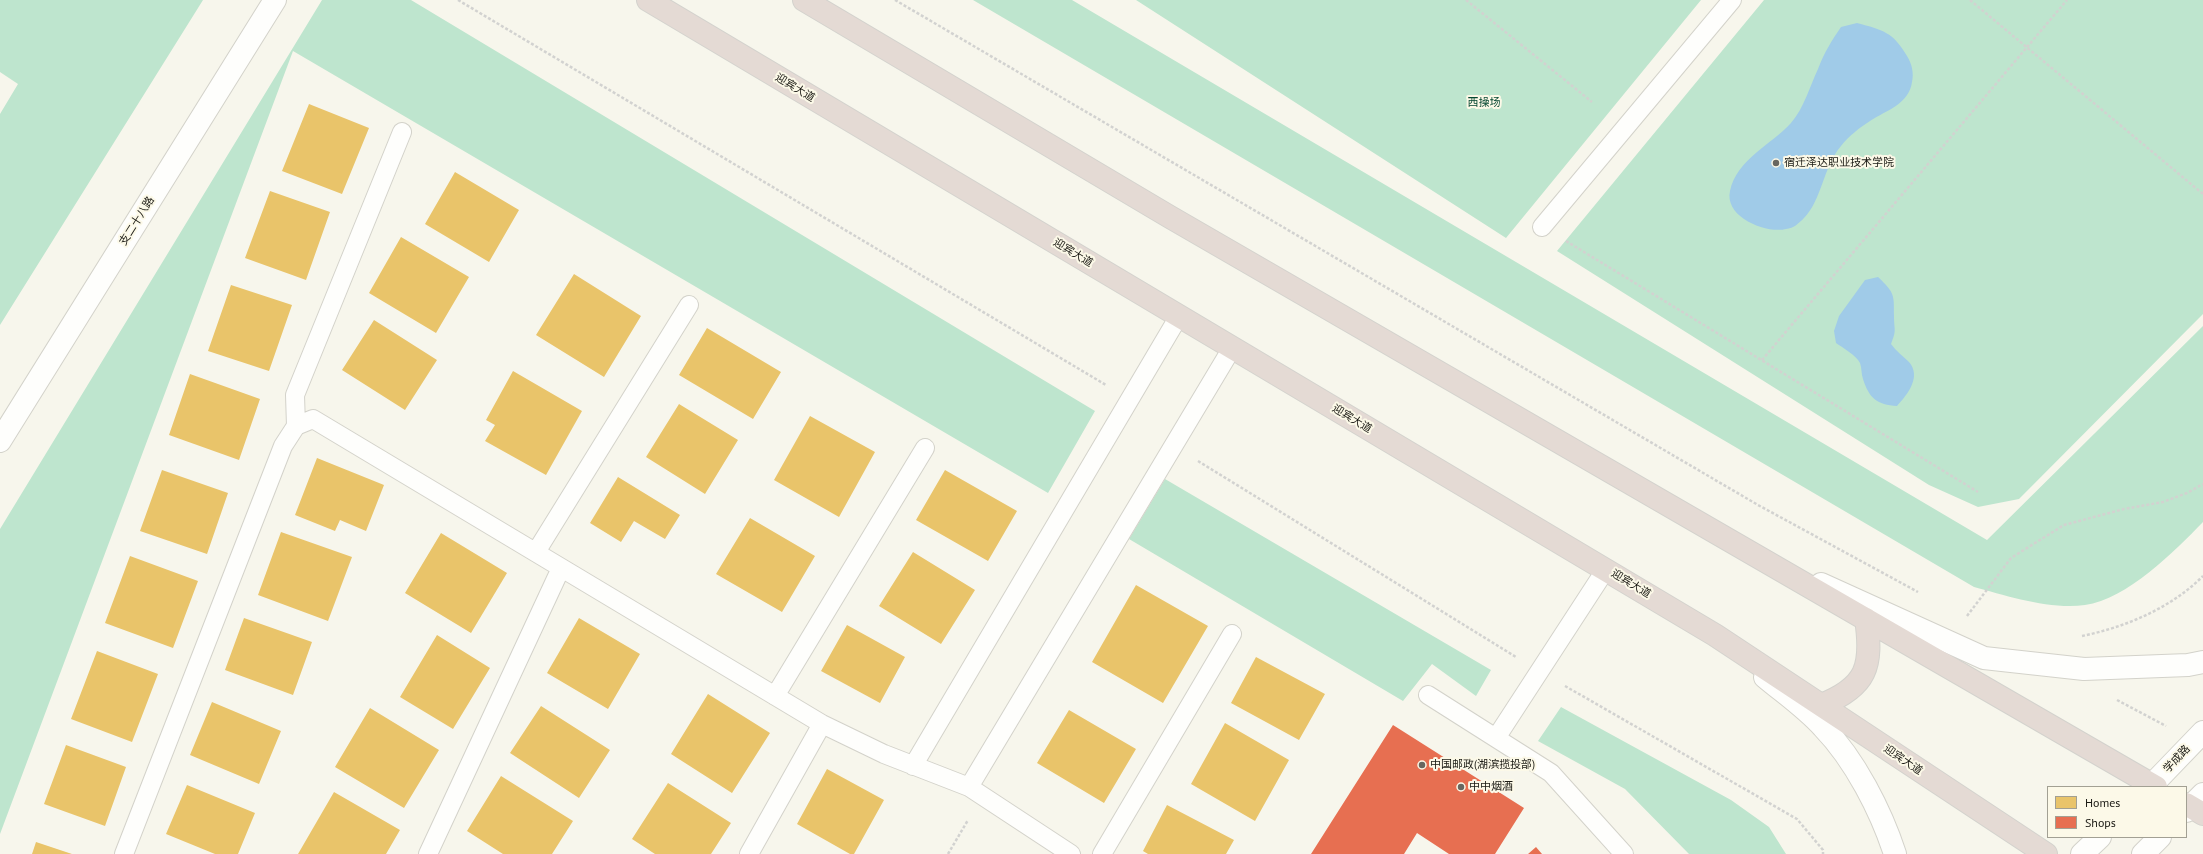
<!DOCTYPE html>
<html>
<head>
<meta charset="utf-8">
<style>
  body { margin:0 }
  #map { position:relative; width:2203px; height:854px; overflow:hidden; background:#f7f6ec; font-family:"PT Sans",sans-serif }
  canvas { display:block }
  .legend { position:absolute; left:2047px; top:786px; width:140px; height:52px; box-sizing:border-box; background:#fcf9e8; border:1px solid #a2a093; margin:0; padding:5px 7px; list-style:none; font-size:12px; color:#1b1a14 }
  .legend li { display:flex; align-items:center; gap:8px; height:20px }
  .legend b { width:20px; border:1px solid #a2a093 }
</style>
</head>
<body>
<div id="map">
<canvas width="2203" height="854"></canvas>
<ul class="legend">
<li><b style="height:11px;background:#e9c46a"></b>Homes</li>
<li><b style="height:11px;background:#e76f51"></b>Shops</li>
</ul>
</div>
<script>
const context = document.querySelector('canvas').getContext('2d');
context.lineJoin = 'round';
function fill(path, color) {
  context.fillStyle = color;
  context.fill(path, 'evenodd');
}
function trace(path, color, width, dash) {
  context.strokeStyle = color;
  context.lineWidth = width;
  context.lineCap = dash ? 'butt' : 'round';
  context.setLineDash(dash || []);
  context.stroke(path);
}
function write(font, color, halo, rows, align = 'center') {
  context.font = font + ' "PT Sans","Noto Sans SC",sans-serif';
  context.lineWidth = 4;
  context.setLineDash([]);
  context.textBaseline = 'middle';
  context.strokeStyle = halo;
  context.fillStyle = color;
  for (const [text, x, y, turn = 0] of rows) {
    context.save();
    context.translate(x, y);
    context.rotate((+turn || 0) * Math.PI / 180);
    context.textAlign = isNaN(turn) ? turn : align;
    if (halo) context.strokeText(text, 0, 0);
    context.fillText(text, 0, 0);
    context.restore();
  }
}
const green = new Path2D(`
  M0,0H203L0,325V114L18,84L0,72Z
  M322,0H411L1095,411L1048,493L293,51L0,834V529Z
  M973,0H1072L1987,540L2203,326V522C2174,552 2127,599 2085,605C2051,610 2007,596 1974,587Z
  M1136,0H1701L1506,238Z
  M1764,0H2203V314L2019,499L1978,507L1929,485L1557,251Z
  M1165,479L1491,670L1476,696L1432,664L1403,701L1129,539Z
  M1561,707L1731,800L1769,827L1786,854H1689L1625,789L1538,741Z`);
const water = new Path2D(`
  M1857,23C1883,30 1893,32 1907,56C1912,64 1914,73 1912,82C1909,104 1887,110 1870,121C1859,128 1849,136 1841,146C1823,167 1822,200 1804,218C1798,224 1794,228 1786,229C1766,234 1724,217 1730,191C1737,159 1771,145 1791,123C1804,108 1810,86 1818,69C1824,53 1832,40 1841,27Z
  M1878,277C1895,293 1894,295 1894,316C1894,331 1897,329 1891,344C1896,351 1903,356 1909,362C1922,377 1907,395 1897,406C1877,405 1869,398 1863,379C1861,374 1862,368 1860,363C1856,355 1843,348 1836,343L1834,331L1839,316L1865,280Z`);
const homes = new Path2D(`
  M309,104L369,128L342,194L282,171Z
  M455,172L519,210L489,262L425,224Z
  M270,191L330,212L306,280L245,258Z
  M401,237L469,277L436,333L369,293Z
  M574,274L641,316L604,377L536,335Z
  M231,285L292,305L269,371L208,351Z
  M374,320L437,360L405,410L342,370Z
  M707,328L781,372L753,419L679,375Z
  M513,371L582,411L546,475L485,441L495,425L486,420Z
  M190,374L260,399L239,460L169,435Z
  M679,404L738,440L705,494L646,457Z
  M810,416L875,452L839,517L774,480Z
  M317,458L384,485L366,531L340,520L335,531L295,515Z
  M162,470L228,493L207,554L140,531Z
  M945,470L1017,511L988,561L916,520Z
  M618,477L680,515L665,539L634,521L621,542L590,523Z
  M750,518L815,556L782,612L716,574Z
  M281,532L352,557L328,621L258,595Z
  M441,533L507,573L471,633L405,593Z
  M913,552L975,590L941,644L879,606Z
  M130,556L198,581L173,648L105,623Z
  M1136,585L1208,626L1163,703L1092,662Z
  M244,618L312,642L293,695L225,670Z
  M579,618L640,654L608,709L547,673Z
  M847,625L905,657L880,703L821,671Z
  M437,635L490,668L453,729L400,697Z
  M97,651L158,674L132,742L71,719Z
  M1256,657L1325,694L1299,740L1231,703Z
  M708,694L770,733L732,793L671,754Z
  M212,702L281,731L259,784L190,755Z
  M541,706L610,750L579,798L510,753Z
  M370,708L439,750L404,808L335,767Z
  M1069,710L1136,749L1104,803L1037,763Z
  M1225,723L1289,760L1255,821L1191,784Z
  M66,745L126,767L105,826L44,804Z
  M827,769L884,800L854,854H850L797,824Z
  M501,776L573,821L552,854H503L467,831Z
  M668,783L731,823L711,854H655L632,839Z
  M187,785L255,813L238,854H215L166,834Z
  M334,792L400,830L386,854H298Z
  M1167,805L1234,840L1226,854H1148L1143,851Z
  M36,842L72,854H32Z`);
const shops = new Path2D(`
  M1393,725L1524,808L1495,854H1449L1417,833L1404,854H1311Z
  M1536,847L1542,854H1528Z`);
const path = new Path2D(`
  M458,0L1106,385
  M895,0L1758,505L1918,592
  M1466,0L1592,102
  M1970,0L2203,194
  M1566,241L1978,492
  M1762,360L2067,0
  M1198,461L1516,657
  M1967,616L2011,558L2064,525L2124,509L2163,502L2187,493L2203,484
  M2082,636C2126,627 2171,608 2203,576
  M1565,686L1797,819L1823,850V854
  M2117,700L2166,726
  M948,854L968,820`);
const service = new Path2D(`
  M1542,227L1732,0
  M296,426L295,395L402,132
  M536,552L689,305
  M1428,695L1551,773L1624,854
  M775,696L925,448
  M1496,738L1606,569
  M913,766L1179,316
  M969,787L1232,348
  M124,854L283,446L296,426L313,419L822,724L884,754L969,787L1071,854
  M428,854L561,568
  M749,854L822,724
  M1102,854L1232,634`);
const tertiary = new Path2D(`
  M0,441L275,0`);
const secondary = new Path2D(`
  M1821,584L1984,658L2084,669L2188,665L2203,662
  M1765,677C1784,693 1806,708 1823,727C1855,760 1881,811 1895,854
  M2150,787L2203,732
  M2186,811L2203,794
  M2082,854L2100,837
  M2143,854L2160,837`);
const trunk = new Path2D(`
  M648,0L1715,635L2046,854
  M804,0L1170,217L2156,787
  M1821,705C1867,687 1873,666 1866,619
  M2186,804L2203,814`);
const markers = [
  [1776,163,4,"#686760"],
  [1422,765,4,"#686760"],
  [1461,787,4,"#686760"]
];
const streetNames = [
  ["迎宾大道",795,88,31],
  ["支二十八路",137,221,-58],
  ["迎宾大道",1073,253,31],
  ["迎宾大道",1352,419,31],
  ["迎宾大道",1631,584,31],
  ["学成路",2177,759,-47],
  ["迎宾大道",1903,760,34]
];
const parkNames = [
  ["西操场",1484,103]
];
const poiNames = [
  ["宿迁泽达职业技术学院",1784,163],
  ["中国邮政(湖滨揽投部)",1430,765],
  ["中中烟酒",1469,787]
];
fill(green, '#bee5ce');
fill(water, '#a0cbe8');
fill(homes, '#e9c46a');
fill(shops, '#e76f51');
trace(service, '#d3d2ca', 20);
trace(tertiary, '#d3d2ca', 24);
trace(secondary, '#d3d2ca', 24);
trace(trunk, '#d3d2cd', 24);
trace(path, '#d2d2d0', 2.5, [3, 2]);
trace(service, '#fefefc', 18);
trace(tertiary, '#fefefc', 22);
trace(secondary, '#fefefc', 22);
trace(trunk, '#e4dad4', 22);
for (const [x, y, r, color] of markers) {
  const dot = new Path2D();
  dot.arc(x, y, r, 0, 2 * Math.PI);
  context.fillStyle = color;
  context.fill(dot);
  trace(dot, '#fcf9e8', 1.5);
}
write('11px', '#1b1a14', '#fcf9e8', streetNames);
write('11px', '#044731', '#fcf9e8', parkNames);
write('11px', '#1b1a14', '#fcf9e8', poiNames, 'left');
</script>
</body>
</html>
